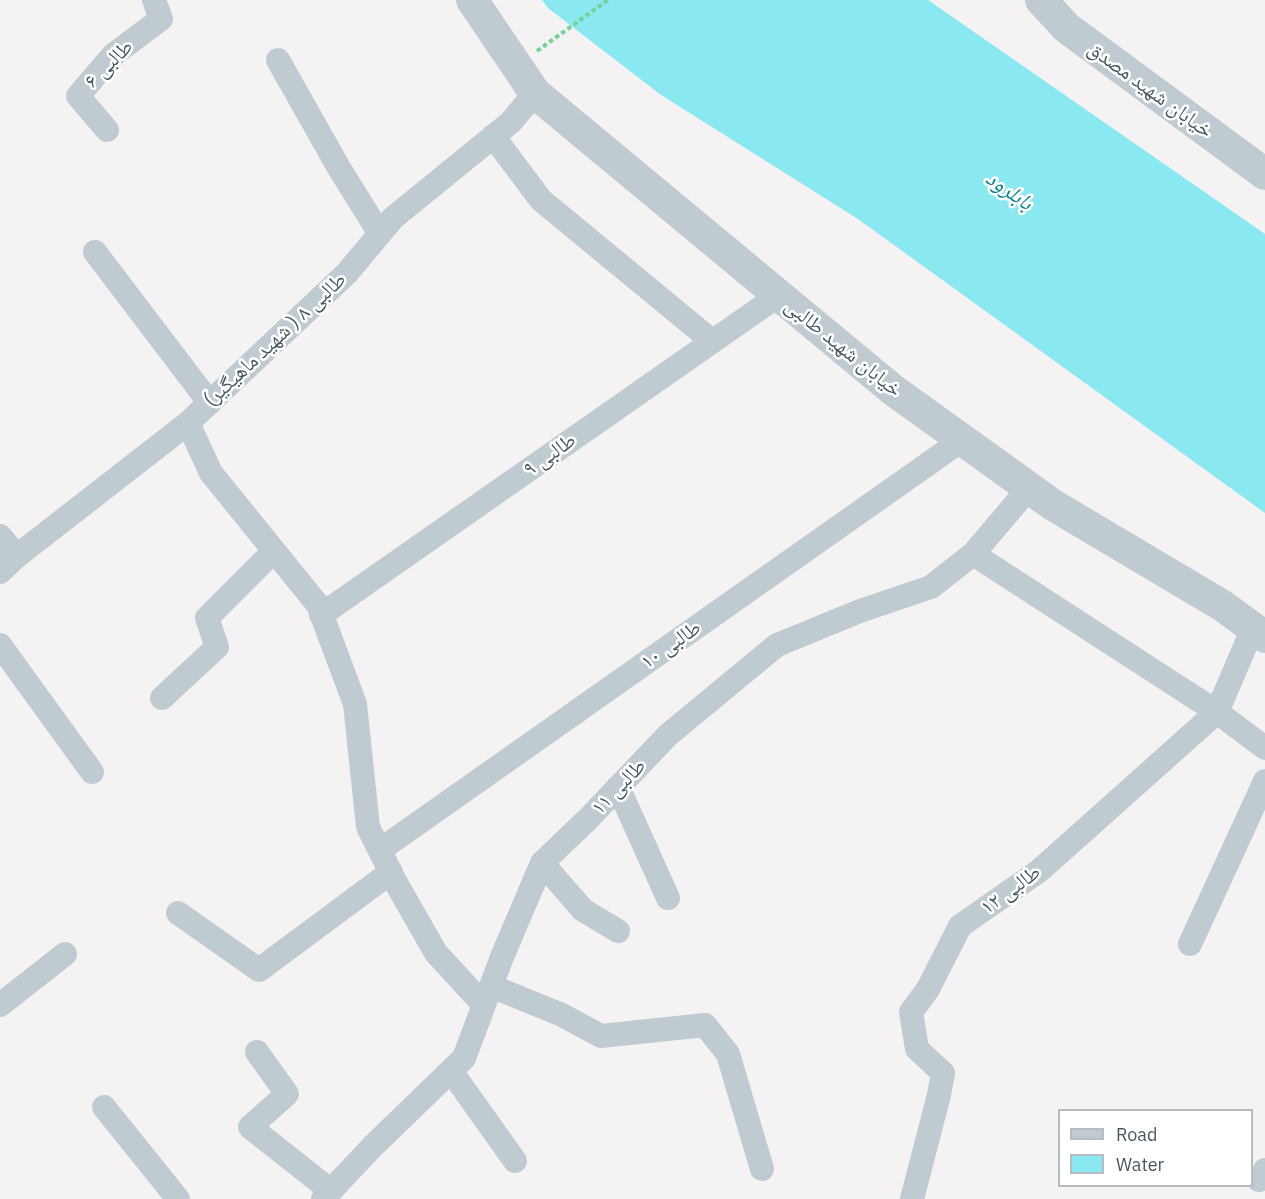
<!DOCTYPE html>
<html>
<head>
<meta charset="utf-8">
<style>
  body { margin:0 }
  #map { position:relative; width:1265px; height:1199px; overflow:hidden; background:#f4f2f2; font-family:"IBM Plex Sans",sans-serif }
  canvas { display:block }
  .legend { position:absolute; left:1058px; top:1109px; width:195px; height:78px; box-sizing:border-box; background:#fff; border:2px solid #b6bcbf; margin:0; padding:8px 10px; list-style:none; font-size:18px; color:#485860 }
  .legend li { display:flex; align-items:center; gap:12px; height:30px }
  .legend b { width:30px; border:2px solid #b6bcbf }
</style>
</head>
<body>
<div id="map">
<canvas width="1265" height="1199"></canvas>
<ul class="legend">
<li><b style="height:8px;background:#bfcbd1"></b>Road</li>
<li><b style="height:16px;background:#8ae8f1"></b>Water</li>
</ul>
</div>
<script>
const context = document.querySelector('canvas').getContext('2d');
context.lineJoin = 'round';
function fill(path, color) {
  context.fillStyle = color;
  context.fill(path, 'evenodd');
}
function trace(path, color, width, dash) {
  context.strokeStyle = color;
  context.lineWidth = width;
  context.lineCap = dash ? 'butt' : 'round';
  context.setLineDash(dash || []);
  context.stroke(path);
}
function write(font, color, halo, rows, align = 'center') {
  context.font = font + ' "IBM Plex Sans","Noto Naskh Arabic",sans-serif';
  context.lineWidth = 5;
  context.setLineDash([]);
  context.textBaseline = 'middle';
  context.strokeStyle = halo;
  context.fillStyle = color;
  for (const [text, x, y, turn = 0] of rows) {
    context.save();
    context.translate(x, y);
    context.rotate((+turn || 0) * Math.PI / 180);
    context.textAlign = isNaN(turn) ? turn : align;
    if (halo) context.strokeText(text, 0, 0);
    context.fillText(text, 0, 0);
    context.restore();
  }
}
const water = new Path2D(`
  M542,0H928L1265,234V513L858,219L661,95L548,8Z`);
const path = new Path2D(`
  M537,51L608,0`);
const minor = new Path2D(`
  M278,60L339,168L380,234
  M107,130L78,96L113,55L161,19L154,0
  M493,136L541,200L712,341
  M95,252L209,402
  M188,423L211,473L318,605L355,704L368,827L396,883L436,953L484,1005
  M0,536L17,556
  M973,554L1217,712L1265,748
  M0,572L17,556L188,423L347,273L393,218L511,122L535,93
  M321,615L779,295
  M0,645L92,772
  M162,698L217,647L207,618L274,551
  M618,787L668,898
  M380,850L962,440
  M542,863L583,910L618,931
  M178,913L259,970L391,872
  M1190,944L1265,781
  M491,986L562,1015L601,1036L705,1025L728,1054L762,1169
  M0,1005L65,954
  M257,1052L287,1094L250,1127L331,1191
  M451,1071L515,1161
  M104,1107L178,1199
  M1259,1180L1265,1170
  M323,1199L373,1146L464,1058L502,957L542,863L588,819L668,735L777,645L860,611L931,587L973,554L1029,488
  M912,1199L939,1095L943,1073L917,1049L911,1012L928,989L960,926L1039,871L1217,712L1253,628`);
const tertiary = new Path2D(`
  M472,0L535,93L893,390L1053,505L1223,606L1265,637
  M1041,0L1067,28L1265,174`);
const streetNames = [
  ["طالبی ۶",109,64,-45],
  ["خیابان شهید مصدق",1150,90,36],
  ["طالبی ۸ ( شهید ماهیگیر)",275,340,-43],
  ["خیابان شهید طالبی",843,348,39],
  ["طالبی ۹",550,455,-35],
  ["طالبی ۱۰",671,645,-35],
  ["طالبی ۱۱",619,787,-46],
  ["طالبی ۱۲",1011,890,-36]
];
const waterNames = [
  ["بابلرود",1009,191,35]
];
fill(water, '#8ae8f1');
trace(path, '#75d299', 4, [4.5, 3]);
trace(minor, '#bfcbd1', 24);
trace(tertiary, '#bfcbd1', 32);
write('21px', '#485860', '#fff', streetNames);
write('italic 22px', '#08828e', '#fff', waterNames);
</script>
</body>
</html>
